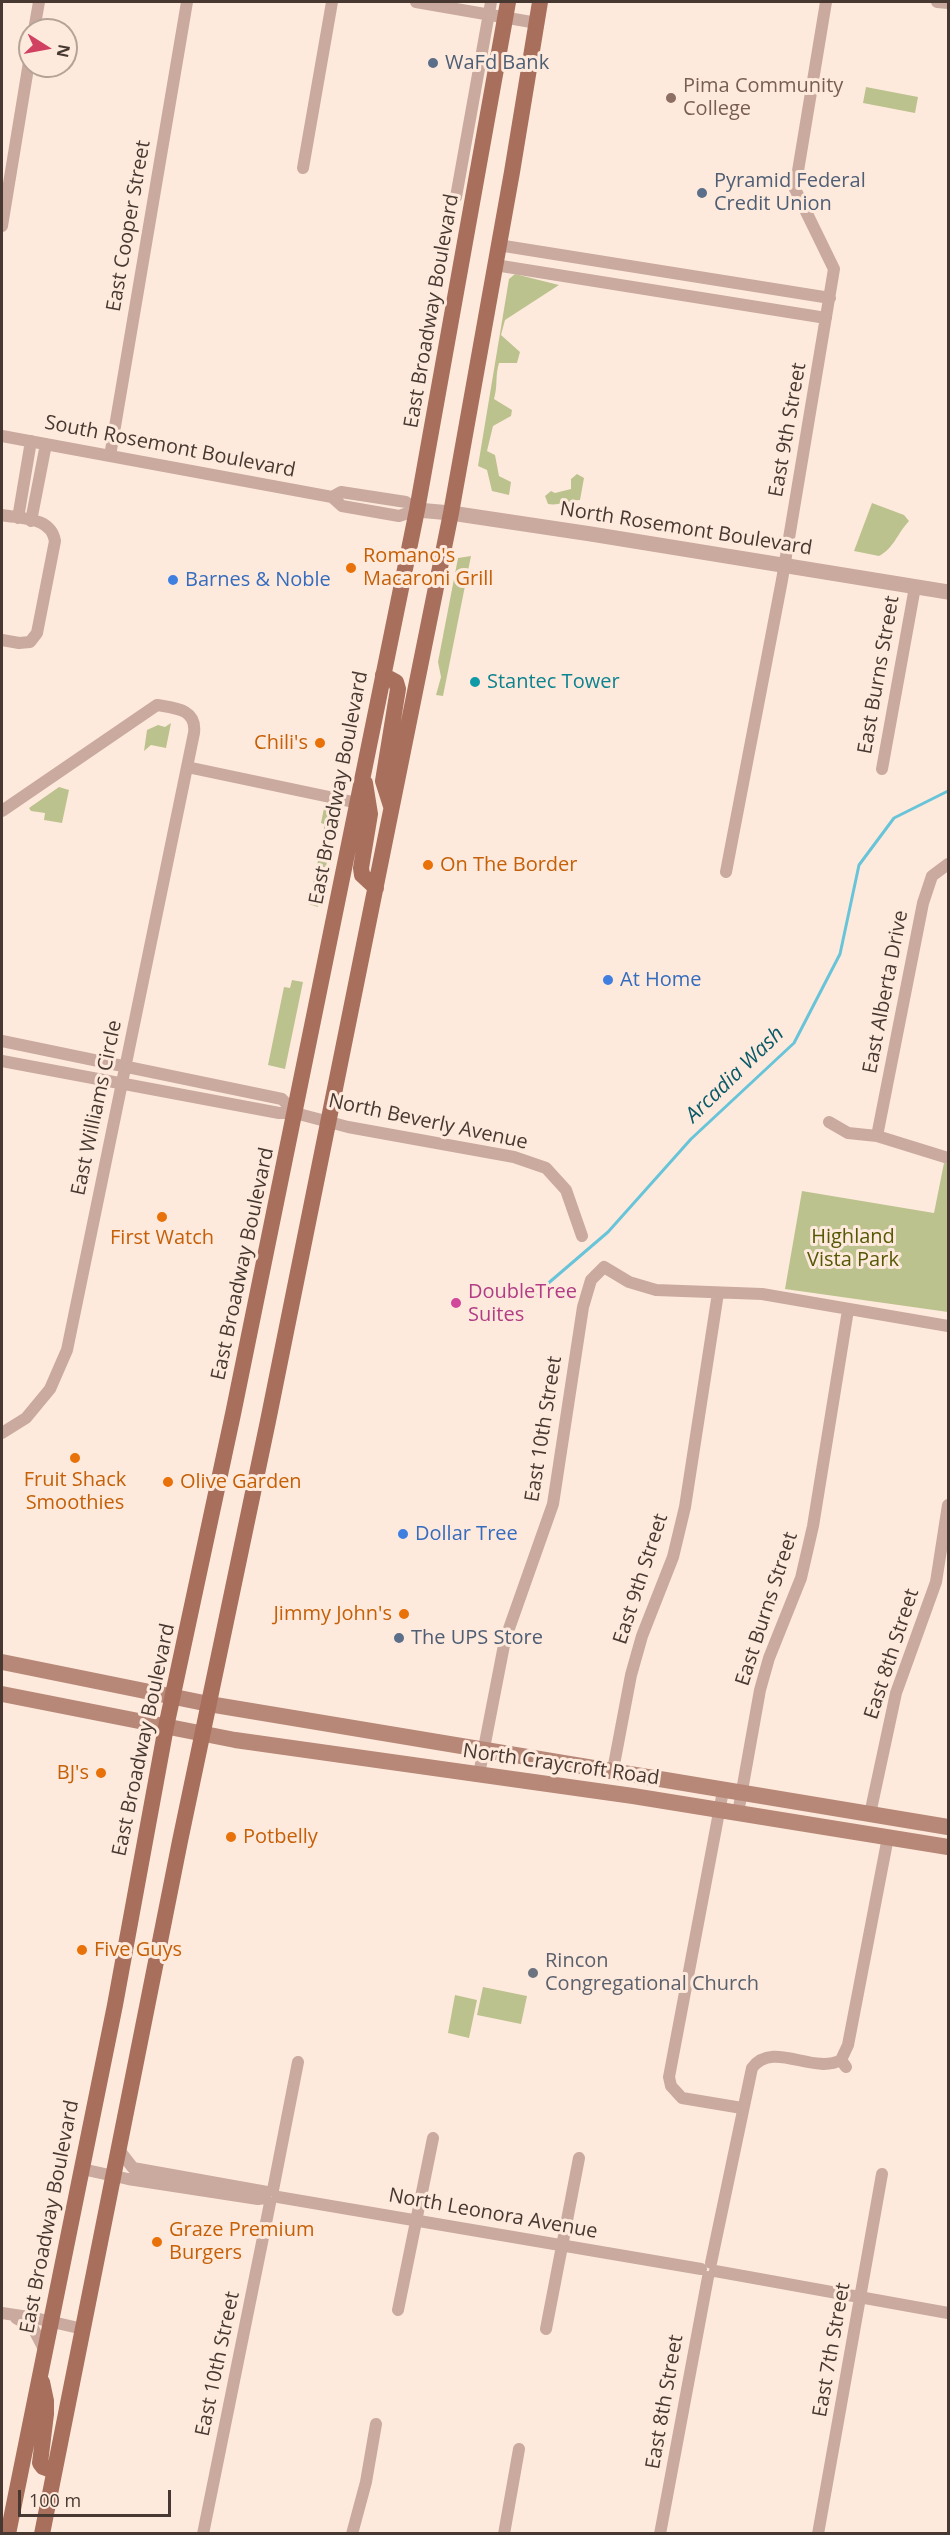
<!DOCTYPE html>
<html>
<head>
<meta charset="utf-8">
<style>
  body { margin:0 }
  #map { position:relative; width:950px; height:2535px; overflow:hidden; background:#feeadd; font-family:"Open Sans",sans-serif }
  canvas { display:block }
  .frame { position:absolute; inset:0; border:3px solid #473931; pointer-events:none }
  .north { position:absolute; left:18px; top:18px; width:60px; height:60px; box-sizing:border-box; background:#feeadd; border:2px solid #b5a398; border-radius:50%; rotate:101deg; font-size:16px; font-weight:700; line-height:24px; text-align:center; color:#473931 }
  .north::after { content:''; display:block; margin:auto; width:21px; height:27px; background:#d14162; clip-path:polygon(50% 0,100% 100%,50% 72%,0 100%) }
  .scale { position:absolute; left:18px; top:2490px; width:153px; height:27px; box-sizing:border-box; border:3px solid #473931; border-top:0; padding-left:8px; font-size:18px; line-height:21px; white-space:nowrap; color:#473931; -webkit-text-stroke:4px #feeadd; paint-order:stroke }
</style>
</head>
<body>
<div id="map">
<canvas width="950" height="2535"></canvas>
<div class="frame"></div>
<div class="north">N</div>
<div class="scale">100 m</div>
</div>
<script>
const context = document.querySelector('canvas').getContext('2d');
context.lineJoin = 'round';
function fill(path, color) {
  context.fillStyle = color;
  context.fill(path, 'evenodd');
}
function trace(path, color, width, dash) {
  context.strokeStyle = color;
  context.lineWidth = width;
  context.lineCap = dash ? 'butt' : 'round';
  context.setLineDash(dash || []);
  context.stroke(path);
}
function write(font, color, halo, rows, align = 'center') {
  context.font = font + ' "Open Sans",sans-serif';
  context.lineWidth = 6;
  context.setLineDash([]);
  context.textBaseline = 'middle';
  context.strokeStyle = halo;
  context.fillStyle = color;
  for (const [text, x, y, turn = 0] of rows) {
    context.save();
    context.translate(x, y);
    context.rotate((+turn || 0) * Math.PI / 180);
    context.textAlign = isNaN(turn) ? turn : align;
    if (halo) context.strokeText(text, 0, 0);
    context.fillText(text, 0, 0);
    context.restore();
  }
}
const green = new Path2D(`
  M866,87L918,97L915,113L863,103Z
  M515,274L559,285L505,320L501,335L520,352L517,363H499C495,376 498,385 494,399L512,410L511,416L493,426L487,451L495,455L499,476L511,482L509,495L492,491L487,470L478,466L509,279Z
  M577,474L584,478L580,500C569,500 559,506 548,504L545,496L551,491L555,493L571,489V479Z
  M872,503L904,515L909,521C897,534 894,548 879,556L854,551Z
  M471,556L443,696L436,695L441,677L438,662L458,558Z
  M171,723L166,748L151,745L144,751L147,730L158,725L165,727Z
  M59,787L69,790L62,823L44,820L45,813L31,811L29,808Z
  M324,808L337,811L318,907L309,904L323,836L328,837L329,832L324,830V824L321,823Z
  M292,980L303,982L285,1069L268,1065L284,987L290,988Z
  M944,1163L948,1164V1312L785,1289L802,1191L934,1213Z
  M483,1987L527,1996L521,2024L477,2015Z
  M455,1995L477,2000L469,2038L448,2033Z`);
const stream = new Path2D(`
  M531,1298L608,1232L691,1139L794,1043L840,954L859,865L894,818L948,791`);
const minor = new Path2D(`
  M416,2L537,23
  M937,2L948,3
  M34,30L39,2
  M303,168L332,2
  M456,197L491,2
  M2,226L30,56
  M498,245L830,298
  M495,265L826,318
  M2,436L332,497L342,506L399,516L417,510L406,502L341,492L332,497
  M110,456L187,2
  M2,515C23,519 51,517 55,541L37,633L30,642L19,643L2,640
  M18,518L31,441
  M31,521L46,444
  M187,767L358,803
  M882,769L915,587
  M2,811L157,705C175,708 197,709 194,733L67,1350L50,1389L26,1418L2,1433
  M726,872L782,580L834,269L795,189L826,2
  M2,1041L282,1099L295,1113H279L2,1061
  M295,1113L348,1127L514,1157L546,1168L566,1190L582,1236
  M829,1122L848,1133L877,1136L948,1158
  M877,1136L923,903L932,876L948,864
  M613,1770L631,1675L642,1636L673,1557L685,1507L718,1293
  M479,1774L505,1640L553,1504L583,1307L591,1280L604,1267L629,1282L656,1290L762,1294L948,1326
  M723,1791L669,2077L671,2086L682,2098L742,2108
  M738,1813L760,1690L769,1658L801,1578L813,1526L848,1310
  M870,1814L896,1693L936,1582L948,1505
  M841,2060L848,2045L888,1837
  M119,2150L133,2168L267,2192
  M82,2169L128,2179L258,2199L266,2198
  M273,2190L298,2062
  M278,2197L701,2269
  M711,2263L752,2068C773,2040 813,2075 841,2060L846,2067
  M715,2271L948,2313
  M398,2310L433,2138
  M2,2313L35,2318L83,2329
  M16,2318L33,2328L45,2351
  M546,2329L579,2158
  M203,2534L270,2203
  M352,2534L366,2482L376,2424
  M504,2534L519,2449
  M660,2534L708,2277
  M818,2534L882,2174`);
const tertiary = new Path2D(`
  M417,510L451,513L591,534L948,592`);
const secondary = new Path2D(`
  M2,1662L209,1704L948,1827
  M2,1694L235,1740L633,1796L948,1847`);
const primary = new Path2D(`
  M383,675L396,682L398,689L383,781L391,806
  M365,783L370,814L361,868L362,875L376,888
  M42,2382L46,2401V2414L40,2463L43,2467L54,2471
  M8,2534L115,2005L166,1727L233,1414L417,510L508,2
  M42,2534L180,1841L268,1421L451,513L512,172L540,2`);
const markers = [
  [433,63,6,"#5c6f8a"],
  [671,98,6,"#8d6e63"],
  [702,193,6,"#5c6f8a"],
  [351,568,6,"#e8710a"],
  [173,580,6,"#3f7fe0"],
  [475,682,6,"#0f9aa8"],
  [320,743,6,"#e8710a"],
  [428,865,6,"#e8710a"],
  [608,980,6,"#3f7fe0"],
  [162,1217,6,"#e8710a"],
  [456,1303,6,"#d1479c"],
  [75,1458,6,"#e8710a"],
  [168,1482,6,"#e8710a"],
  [403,1534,6,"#3f7fe0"],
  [404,1614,6,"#e8710a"],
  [399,1638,6,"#5c6f8a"],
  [101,1773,6,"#e8710a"],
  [231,1837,6,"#e8710a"],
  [82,1950,6,"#e8710a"],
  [533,1973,6,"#6b7280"],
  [157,2242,6,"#e8710a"]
];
const serviceNames = [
  ["WaFd Bank",445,63],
  ["Pyramid Federal",714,181],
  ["Credit Union",714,204],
  ["The UPS Store",411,1638]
];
const educationNames = [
  ["Pima Community",683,86],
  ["College",683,109]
];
const streetNames = [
  ["East Cooper Street",129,226,-80],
  ["East Broadway Boulevard",432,311,-80],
  ["East 9th Street",788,430,-80],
  ["South Rosemont Boulevard",170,447,11],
  ["North Rosemont Boulevard",686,529,9],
  ["East Burns Street",879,675,-80],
  ["East Broadway Boulevard",339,788,-79],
  ["East Alberta Drive",886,992,-79],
  ["East Williams Circle",97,1108,-78],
  ["North Beverly Avenue",428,1122,12],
  ["East Broadway Boulevard",243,1264,-78],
  ["East 10th Street",544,1429,-81],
  ["East 9th Street",641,1579,-72],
  ["East Burns Street",767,1609,-72],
  ["East 8th Street",892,1654,-72],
  ["East Broadway Boulevard",144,1740,-78],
  ["North Craycroft Road",561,1765,8],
  ["North Leonora Avenue",493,2214,10],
  ["East Broadway Boulevard",50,2217,-79],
  ["East 7th Street",832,2350,-80],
  ["East 10th Street",218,2364,-78],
  ["East 8th Street",665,2402,-80]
];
const foodNames = [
  ["Romano's",363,556],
  ["Macaroni Grill",363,579],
  ["Chili's",308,743,"right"],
  ["On The Border",440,865],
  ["First Watch",162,1238,"center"],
  ["Fruit Shack",75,1480,"center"],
  ["Smoothies",75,1503,"center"],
  ["Olive Garden",180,1482],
  ["Jimmy John's",392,1614,"right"],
  ["BJ's",89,1773,"right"],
  ["Potbelly",243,1837],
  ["Five Guys",94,1950],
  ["Graze Premium",169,2230],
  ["Burgers",169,2253]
];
const shopNames = [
  ["Barnes & Noble",185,580],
  ["At Home",620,980],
  ["Dollar Tree",415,1534]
];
const cultureNames = [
  ["Stantec Tower",487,682]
];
const parkNames = [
  ["Highland",853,1237],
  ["Vista Park",853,1260]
];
const hotelNames = [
  ["DoubleTree",468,1292],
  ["Suites",468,1315]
];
const worshipNames = [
  ["Rincon",545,1961],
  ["Congregational Church",545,1984]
];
const waterNames = [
  ["Arcadia Wash",735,1075,-44]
];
fill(green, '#bcc28e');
trace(stream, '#68c4d8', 3);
trace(minor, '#caaa9f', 12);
trace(tertiary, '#caaa9f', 15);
trace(secondary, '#b78878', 16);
trace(primary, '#a86f5c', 16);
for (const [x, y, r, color] of markers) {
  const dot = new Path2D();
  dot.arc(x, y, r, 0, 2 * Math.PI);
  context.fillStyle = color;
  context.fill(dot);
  trace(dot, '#feeadd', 2);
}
write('20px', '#4e5e75', '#feeadd', serviceNames, 'left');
write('20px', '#785e54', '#feeadd', educationNames, 'left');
write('20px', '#473931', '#feeadd', streetNames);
write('20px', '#c56008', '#feeadd', foodNames, 'left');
write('20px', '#366cbe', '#feeadd', shopNames, 'left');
write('20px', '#0d838f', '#feeadd', cultureNames, 'left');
write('20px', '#545905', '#feeadd', parkNames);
write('20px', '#b23c85', '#feeadd', hotelNames, 'left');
write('20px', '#5b616d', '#feeadd', worshipNames, 'left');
write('italic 21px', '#095a69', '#feeadd', waterNames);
</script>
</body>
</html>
